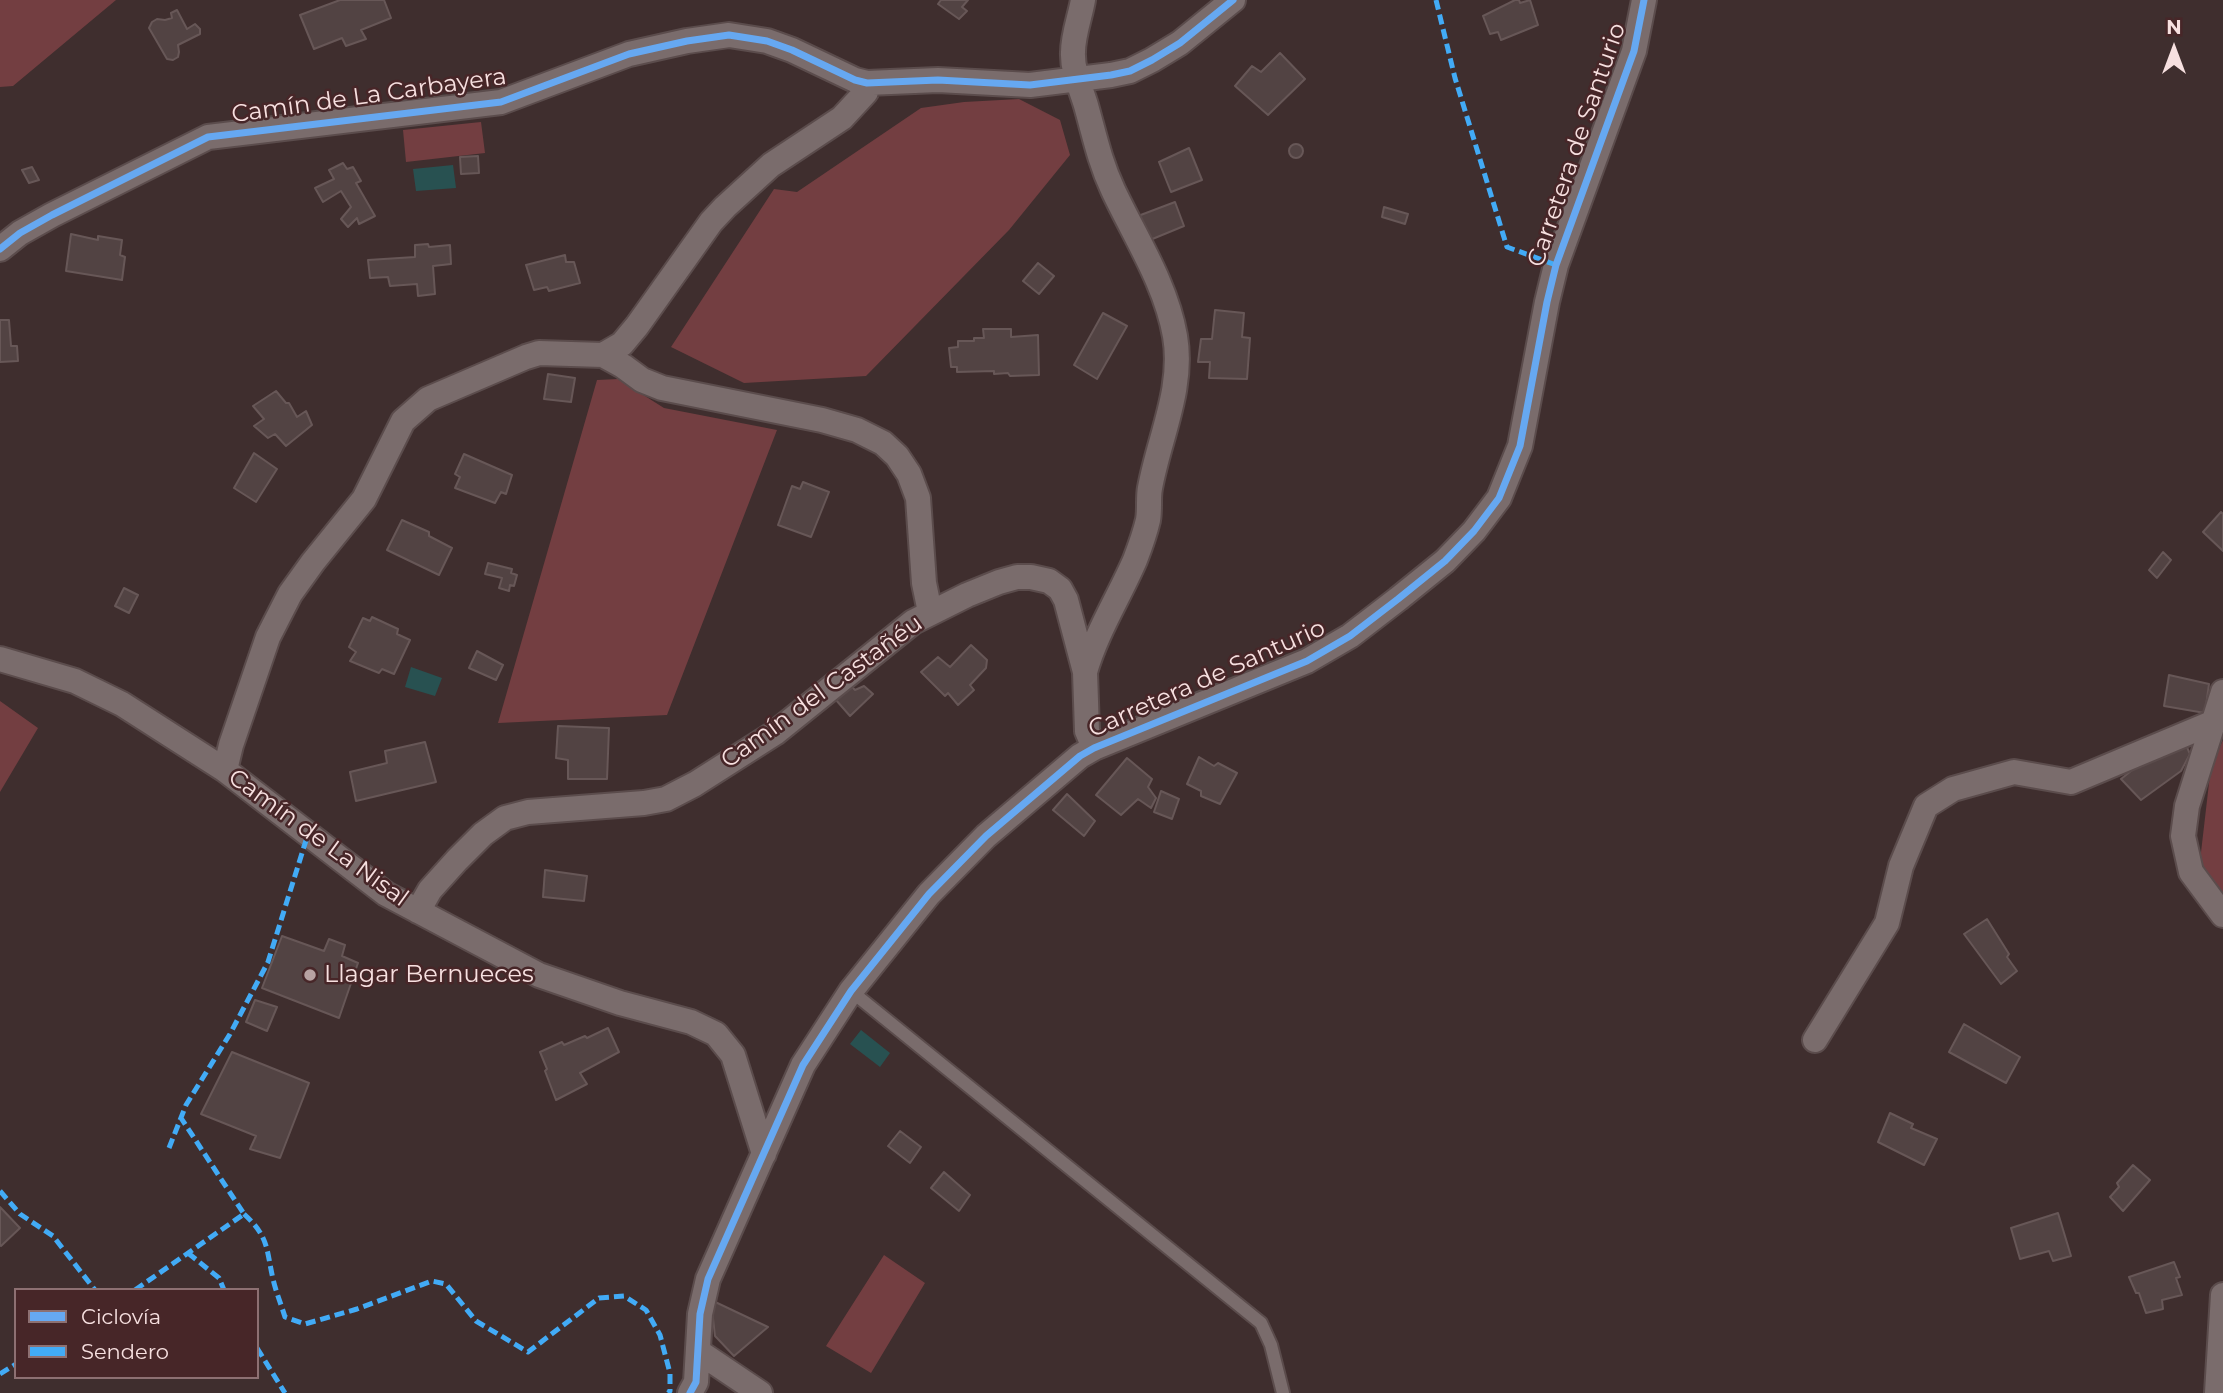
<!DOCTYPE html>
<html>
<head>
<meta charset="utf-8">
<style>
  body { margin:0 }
  #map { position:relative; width:2223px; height:1393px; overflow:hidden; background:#3f2e2e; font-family:Montserrat,sans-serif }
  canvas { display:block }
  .legend { position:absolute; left:14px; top:1288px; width:245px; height:91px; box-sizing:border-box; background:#472628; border:2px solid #8d7072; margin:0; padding:9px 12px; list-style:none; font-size:21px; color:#f7e0e0 }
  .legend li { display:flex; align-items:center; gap:14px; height:35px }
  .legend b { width:35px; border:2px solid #8d7072 }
  .north { position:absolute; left:2139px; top:14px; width:70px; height:70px; -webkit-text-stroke:5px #472628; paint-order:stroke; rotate:0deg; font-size:19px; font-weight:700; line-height:28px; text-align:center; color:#f7e0e0 }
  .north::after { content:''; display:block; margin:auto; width:24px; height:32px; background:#f7e0e0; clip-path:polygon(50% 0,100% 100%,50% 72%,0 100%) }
</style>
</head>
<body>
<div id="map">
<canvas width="2223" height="1393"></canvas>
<ul class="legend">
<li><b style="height:9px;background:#66a8f1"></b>Ciclovía</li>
<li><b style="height:9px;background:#42abf6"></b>Sendero</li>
</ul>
<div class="north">N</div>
</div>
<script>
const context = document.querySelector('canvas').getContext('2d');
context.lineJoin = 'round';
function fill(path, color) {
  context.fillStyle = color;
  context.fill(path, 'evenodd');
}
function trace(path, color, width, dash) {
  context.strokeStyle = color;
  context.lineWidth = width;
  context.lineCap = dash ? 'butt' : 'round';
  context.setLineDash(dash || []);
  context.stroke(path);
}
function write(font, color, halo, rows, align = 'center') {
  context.font = font + ' Montserrat,sans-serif';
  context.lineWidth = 5;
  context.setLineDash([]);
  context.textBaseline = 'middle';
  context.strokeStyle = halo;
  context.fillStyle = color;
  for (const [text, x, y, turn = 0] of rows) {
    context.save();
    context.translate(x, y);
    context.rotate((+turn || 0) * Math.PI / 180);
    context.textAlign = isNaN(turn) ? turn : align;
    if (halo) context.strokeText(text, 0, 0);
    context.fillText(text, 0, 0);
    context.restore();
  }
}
const green = new Path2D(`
  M0,0H116L13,86L0,87Z
  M1019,99L1060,120L1070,155L1009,230L866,376L744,383L671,347L774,189L797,192L921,108L964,102Z
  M481,122L485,153L406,162L403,130Z
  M618,379L664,408L777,430L667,715L498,723L597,380Z
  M0,701L38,728L0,792Z
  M2223,740V906L2200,861L2211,766Z
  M884,1255L925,1283L871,1373L826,1346Z`);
const water = new Path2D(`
  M453,165L456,188L416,191L413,169Z
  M411,667L442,678L435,696L405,687Z
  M861,1030L890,1053L880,1067L850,1044Z`);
const building = new Path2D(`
  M340,0H384L391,18L361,30L366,39L346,46L342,38L314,49L300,15Z
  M941,0H968L962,7L967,11L959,19L938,4Z
  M1515,0H1519L1520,3L1530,0L1538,25L1501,40L1498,32L1490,34L1483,16Z
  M177,10L187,29L195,24L200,29V34L178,45L179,52L178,57L173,60L167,59L149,28L152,22L157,19L165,20L172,18L171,13Z
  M1280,53L1305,79L1268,115L1235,86L1252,66L1261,72Z
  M1289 151a7 7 0 1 1 14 0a7 7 0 1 1-14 0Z
  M1189,148L1202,180L1171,192L1159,162Z
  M478,156L479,173L461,174L460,157Z
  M343,163L347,169L353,167L361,181L356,183L375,216L359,224L357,218L348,227L341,219L351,207L341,191L323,202L315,188L334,179L329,170Z
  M32,167L39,180L29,183L22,170Z
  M1175,202L1184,226L1150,240L1138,216Z
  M1384,207L1408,214L1405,224L1382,217Z
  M71,234L98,240V236L122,240L120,255L125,257L122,280L66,271Z
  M428,244L429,247L450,245L451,264L433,266L435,294L418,296L417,284L390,286L388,277L370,278L368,260L415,257V245Z
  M565,255L566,262H574L580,283L549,291L547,287L534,290L526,265Z
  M1038,263L1054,276L1039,294L1023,281Z
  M1215,310L1244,313L1242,337L1250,338L1247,379L1209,378L1210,362H1198L1201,339H1212Z
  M1103,313L1127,326L1097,379L1074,365Z
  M0,320H9L11,346H17L18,361L0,362Z
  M983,329H1011V337L1038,335L1039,375L1010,376L1008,373L994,374V371L957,372V367H951L949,348L958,347V341H974V338H984Z
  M548,374L575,378L571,402L544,399Z
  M276,391L286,403H289L297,417L306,411L312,425L286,446L275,434L268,438L254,426L264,419L253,406Z
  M254,453L277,469L256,502L234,488Z
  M464,454L512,475L506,494L501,492L495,503L455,488L460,477L455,474Z
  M803,482L829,492L811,537L778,525L792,486L800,489Z
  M2221,512L2223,514V551L2203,532Z
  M402,520L429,532V536L452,548L439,575L387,550Z
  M2163,552L2171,560L2157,578L2149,570Z
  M488,563L512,569L511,573L517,575L514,586L510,585L509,591L499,588L502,578L485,574Z
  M124,588L138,595L129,613L115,606Z
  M372,617L398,629L397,634L410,640L394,674L382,669L379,673L350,661L356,652L349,647L363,618L370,621Z
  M971,645L987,660L986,668L970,685L974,690L958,705L948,693L945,696L921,672L938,657L950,667Z
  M477,651L503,665L496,680L469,668Z
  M2169,675L2209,684L2205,713L2164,706Z
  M850,685L855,690L864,686L873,694L850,716L836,700Z
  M558,726L609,728L607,779H568V760L556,758Z
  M425,742L436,782L356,801L350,772L387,763L385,751Z
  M2185,743L2190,754L2181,771L2141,800L2121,779L2146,759Z
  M1199,757L1214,766L1218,763L1237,773L1220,804L1201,796V791L1187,784Z
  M1127,758L1152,779L1148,787L1156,798L1151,808L1138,799L1121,815L1096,795Z
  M1161,791L1179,799L1172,819L1154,812Z
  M1067,794L1095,821L1084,836L1053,810Z
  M545,870L587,876L584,901L543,897Z
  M1987,919L2009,954L2007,957L2017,971L2001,984L1964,934Z
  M282,936L324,951L329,939L345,945L342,956L358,963L339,1018L262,988Z
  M255,1000L277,1007L267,1031L246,1022Z
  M1964,1024L2020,1057L2006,1083L1949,1052Z
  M608,1028L619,1052L580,1073L587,1084L556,1100L545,1071L547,1069L540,1052L562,1042L564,1045L585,1036L587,1038Z
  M232,1052L309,1083L280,1158L250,1149L256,1136L201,1114Z
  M1890,1113L1913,1124L1911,1128L1937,1139L1924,1165L1878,1142Z
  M900,1131L921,1147L910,1163L888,1146Z
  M2133,1165L2150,1180L2123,1211L2110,1197L2119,1187L2117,1183Z
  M944,1172L970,1195L959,1211L931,1188Z
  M0,1207L20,1228L1,1246L0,1245Z
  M2058,1213L2071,1256L2053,1261L2049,1251L2020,1259L2011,1228Z
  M2174,1262L2180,1277L2176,1278L2182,1295L2162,1300L2163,1309L2146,1313L2139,1293H2136L2129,1277Z
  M711,1300L768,1327L734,1356L715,1336Z`);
const lane = new Path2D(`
  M851,991L1261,1323L1271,1345L1283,1393`);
const street = new Path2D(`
  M1083,0C1080,17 1073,35 1073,52C1072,72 1082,90 1087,109C1095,138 1100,162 1113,190C1135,237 1166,284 1175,336C1184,388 1159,438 1150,488C1148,498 1150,509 1148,520C1145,533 1140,547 1135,560C1119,597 1096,633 1085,672
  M0,249L20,233L52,215L208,137L501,102L629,54L687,41L729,35L767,41L792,50L855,80L867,83L938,80L1030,85L1111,75L1130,71L1152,60L1180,43L1233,0
  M603,355L622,344L637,326L711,222L725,207L771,165L842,118L866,92L867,83
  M0,659L75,681L122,704L225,770L386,894L539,975L620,1003L691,1022L716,1034L733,1055L764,1154
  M2223,692L2187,806L2183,836L2191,872L2223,915
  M225,770L231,745L268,637L290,594L313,562L364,499L403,421L428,399L526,357L539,353L603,355L623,366L642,380L662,388L822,420L857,430L883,443L897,456L909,474L918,498L924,583L930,612
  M418,911L430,890L457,860L483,834L505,818L528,812L644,803L666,799L695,784L775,733L913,622L967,595L999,582L1017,577H1031L1049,581L1060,589L1066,600L1085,672L1087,731L1094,748
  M1815,1040L1887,923L1901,866L1926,806L1953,789L2014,772L2071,782L2214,722
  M699,1352L760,1393
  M690,1393L696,1382L700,1314L708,1279L803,1065L851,991L929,894L986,836L1080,756L1094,748L1307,661L1350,636L1398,599L1445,561L1474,531L1499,498L1520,446L1547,302L1556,265L1634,51L1644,0
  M2217,1393L2223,1295`);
const quiet = new Path2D(`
  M1436,0L1455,78L1507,247L1556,265
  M169,1148L186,1105L230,1034L268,962L308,834
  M0,1191L20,1214L53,1236L95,1290
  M244,1214C269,1237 266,1248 273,1279C276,1292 281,1304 285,1317L305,1324L357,1309L432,1281L446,1284L476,1321L528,1352L599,1298L624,1296L646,1310L660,1335L670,1373V1391L668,1393
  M188,1253L219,1278L224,1290
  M135,1290L244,1214L181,1118
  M257,1348L285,1393
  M0,1374L16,1364`);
const cycleway = new Path2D(`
  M0,249L20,233L52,215L208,137L501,102L629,54L687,41L729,35L767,41L792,50L855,80L867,83L938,80L1030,85L1111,75L1130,71L1152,60L1180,43L1233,0
  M690,1393L696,1382L700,1314L708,1279L803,1065L851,991L929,894L986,836L1080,756L1094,748L1307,661L1350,636L1398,599L1445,561L1474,531L1499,498L1520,446L1547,302L1556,265L1634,51L1644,0`);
const markers = [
  [310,975,7,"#b7a2a2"]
];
const streetNames = [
  ["Camín de La Carbayera",369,96,-8],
  ["Carretera de Santurio",1577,145,-71],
  ["Carretera de Santurio",1207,679,-24],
  ["Camín del Castañéu",822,692,-36],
  ["Camín de La Nisal",318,838,36]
];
const poiNames = [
  ["Llagar Bernueces",324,975]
];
fill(green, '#733e41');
fill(water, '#285151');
fill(building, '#524343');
trace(building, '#675757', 2);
trace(lane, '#5b4c4c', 16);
trace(street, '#5b4c4c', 28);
trace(lane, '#7a6c6c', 12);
trace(street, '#7a6c6c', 24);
trace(quiet, '#42abf6', 5, [10, 5]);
trace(cycleway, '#66a8f1', 7);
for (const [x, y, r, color] of markers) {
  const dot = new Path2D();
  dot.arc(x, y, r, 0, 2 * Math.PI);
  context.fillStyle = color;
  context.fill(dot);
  trace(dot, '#472628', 2.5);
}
write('24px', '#f7e0e0', '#472628', streetNames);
write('24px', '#f7e0e0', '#472628', poiNames, 'left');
</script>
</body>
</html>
